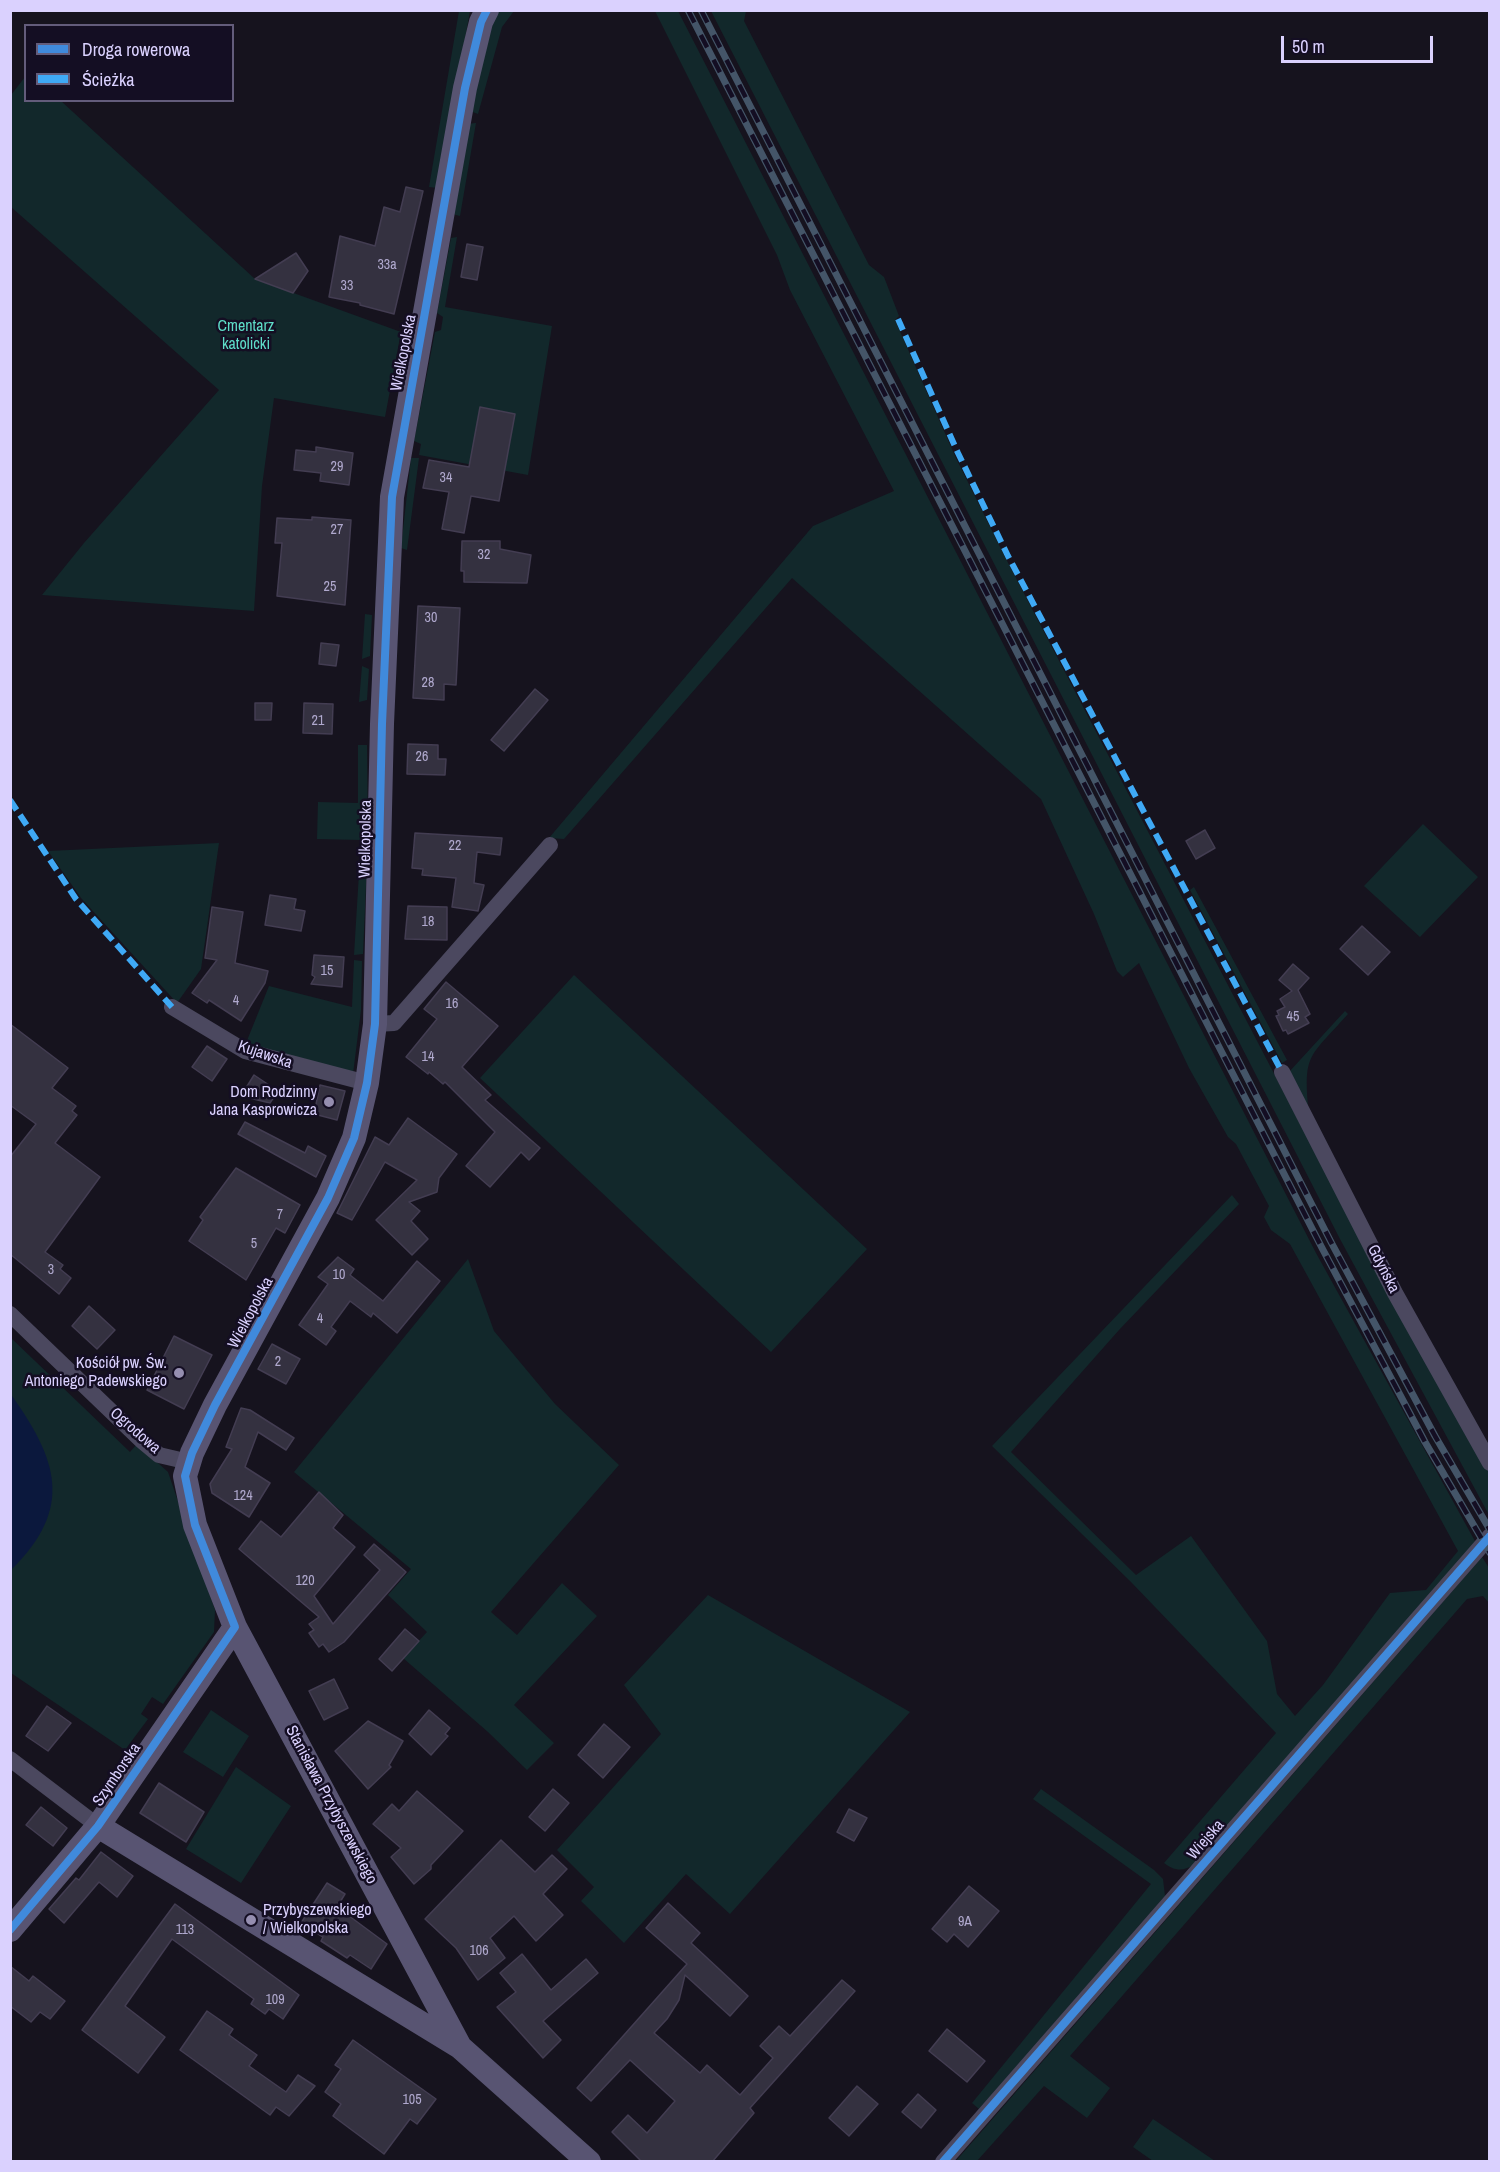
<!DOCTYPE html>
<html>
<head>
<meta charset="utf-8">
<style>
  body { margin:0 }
  #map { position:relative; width:1500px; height:2172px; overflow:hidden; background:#16131e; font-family:"Archivo Narrow",sans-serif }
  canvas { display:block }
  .frame { position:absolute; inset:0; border:12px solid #dad1fe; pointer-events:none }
  .legend { position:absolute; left:24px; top:24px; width:210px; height:78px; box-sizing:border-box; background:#140e23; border:2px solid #635c7b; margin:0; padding:8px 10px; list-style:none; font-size:18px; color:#dad1fe }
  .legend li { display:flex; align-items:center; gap:12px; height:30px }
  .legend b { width:30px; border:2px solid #635c7b }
  .scale { position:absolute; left:1281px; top:36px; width:152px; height:27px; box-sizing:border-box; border:3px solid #dad1fe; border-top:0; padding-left:8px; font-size:18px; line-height:21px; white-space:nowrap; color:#dad1fe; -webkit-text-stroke:4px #140e23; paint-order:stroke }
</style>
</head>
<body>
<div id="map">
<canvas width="1500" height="2172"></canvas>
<div class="frame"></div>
<ul class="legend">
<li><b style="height:8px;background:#408adc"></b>Droga rowerowa</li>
<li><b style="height:8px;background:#3fa9f5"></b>Ścieżka</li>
</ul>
<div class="scale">50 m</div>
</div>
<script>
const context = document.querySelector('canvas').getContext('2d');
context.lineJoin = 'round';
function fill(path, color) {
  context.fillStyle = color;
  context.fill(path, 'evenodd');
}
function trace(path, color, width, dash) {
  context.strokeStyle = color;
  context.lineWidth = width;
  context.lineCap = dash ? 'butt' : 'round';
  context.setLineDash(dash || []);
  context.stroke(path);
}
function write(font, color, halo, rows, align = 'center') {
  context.font = font + ' "Archivo Narrow",sans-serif';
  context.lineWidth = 5;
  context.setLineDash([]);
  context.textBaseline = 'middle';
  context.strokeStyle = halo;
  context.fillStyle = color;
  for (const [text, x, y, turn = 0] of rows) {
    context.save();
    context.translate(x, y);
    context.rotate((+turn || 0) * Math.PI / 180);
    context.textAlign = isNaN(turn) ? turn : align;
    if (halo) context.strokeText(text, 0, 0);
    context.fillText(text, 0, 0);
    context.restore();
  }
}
const green = new Path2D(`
  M459,11H470L438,188L429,187Z
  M499,11H514L502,27L478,114L470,111L493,23Z
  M655,11H678L1316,1253L1476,1543L1196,1864C1183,1871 1176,1872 1164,1863L1276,1733L1131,1582L992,1446L1232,1195L1239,1204L1119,1330L1011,1452L1136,1575L1191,1536L1267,1641L1277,1694L1295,1716L1323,1685L1390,1593L1426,1590L1458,1551L1290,1244L1271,1230L1264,1217L1269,1206L1236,1144L1228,1137L1189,1068L1139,963L1123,977L1117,971L1094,914L1041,799L792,578L564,839L549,838L813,526L894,491L790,290L777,255Z
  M711,11H746L744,21L869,265L884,277L899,316L895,320L955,456L1005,557L1356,1231L1489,1473V1515L1340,1239Z
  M25,77L26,100L61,101L255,279L401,332L385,417L274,398L262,486L254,611L42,595L84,543L219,390L11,207V95Z
  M476,123L460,216L452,214L467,124Z
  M457,237L445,307L552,326L528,475L419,455L421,444L414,441L435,332L441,330L443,317L437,313L451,238Z
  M411,458H419L407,550L401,548Z
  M365,614L372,615L370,656L362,659Z
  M362,666L369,669L367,700L359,702Z
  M358,745H367L368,839L363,954L354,955L361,840L317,839L318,802L358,803Z
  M1423,824L1478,877L1420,937L1364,886Z
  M219,843L201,969L177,1003L81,898L48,851Z
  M1194,887L1287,1060L1282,1063L1190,890Z
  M354,960L362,961L361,1010L353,1074L246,1043L269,986L352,1007Z
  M574,975L867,1249L771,1352L480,1078Z
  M1345,1011L1348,1014C1308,1059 1303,1053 1309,1115L1289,1072Z
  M468,1259L494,1331L555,1404L619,1465L491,1612L517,1635L562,1583L597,1616L514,1705L554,1743L527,1770L488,1732L403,1658L427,1632L388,1595L411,1569L294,1472Z
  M10,1337L130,1452L137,1444L168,1472L215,1610L214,1632L163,1704L152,1697L141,1714L148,1719L125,1750L11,1673Z
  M1482,1557L1489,1568V1603L1483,1596L1467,1599L1070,2056L1110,2088L1087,2118L1044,2086L977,2161L955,2162Z
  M708,1595L910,1712L730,1914L686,1874L624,1943L581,1901L594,1887L557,1850L661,1734L624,1685Z
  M211,1710L249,1736L223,1777L183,1752Z
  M236,1767L291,1806L241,1883L186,1849Z
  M1041,1789L1154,1870L1163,1879L1165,1896L979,2109L972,2103L1151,1884L1033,1799Z
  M1153,2119L1215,2161H1153L1133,2147Z`);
const water = new Path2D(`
  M10,1393C57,1459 75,1507 11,1570Z`);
const building = new Path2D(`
  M406,187L423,191L394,314L360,305V303L329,297L340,236L375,246L384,207L400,212Z
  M467,244L483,247L477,280L461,277Z
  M296,253L308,271L293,293L255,279Z
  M480,407L515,414L499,501L471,496L464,533L442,529L449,492L423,488L429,460L469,467Z
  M316,447L353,453L349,485L320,481L321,473L294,470L296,450L316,452Z
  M312,517L351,520L345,605L277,596L282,543H275L277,518L312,520Z
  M462,541H500V549L531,555L527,583L464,582V571H461Z
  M418,606L460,608L456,685L444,684V700L413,698Z
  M321,643L339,645L336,666L319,664Z
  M535,689L548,700L504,751L491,740Z
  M255,703H272L271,720H255Z
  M304,703L333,704L332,734L303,733Z
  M408,744L438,745V759H446L445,775L407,774Z
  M1205,830L1215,848L1196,859L1186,841Z
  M415,833L502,838L500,855L477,852L474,883L484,885L478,911L452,907L456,878L422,875L423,869L412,868Z
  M270,895L296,899L294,909L305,911L301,931L265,925Z
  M408,906L447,907V940L405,939Z
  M212,907L243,912L235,963L268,971L265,983L241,1021L209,1000L207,1003L192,993L217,960L205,958Z
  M1362,926L1390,952L1368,975L1340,949Z
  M314,955L344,957L342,987L311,984L315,977L312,975Z
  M1293,964L1309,978L1298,990L1310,1014L1305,1017L1309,1023L1288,1034L1286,1030L1283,1031L1276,1016L1279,1015L1277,1011L1285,1007L1280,999L1292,991L1279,980Z
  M446,982L498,1026L462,1067L491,1095L485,1100L540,1148L529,1160L521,1152L490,1187L466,1166L495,1132L445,1082L443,1084L429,1072L428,1074L406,1057L437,1019L424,1009Z
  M10,1024L68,1068L52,1088L76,1106L72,1111L77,1115L55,1143L100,1177L45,1252L63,1265L60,1269L71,1278L59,1294L10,1254V1157L36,1124L10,1105Z
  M207,1046L227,1059L212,1081L192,1067Z
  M254,1075L278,1091L270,1103L241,1096Z
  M320,1085L345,1091L337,1120L314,1114Z
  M408,1118L457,1154L439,1178L437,1192L409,1202L420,1211L411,1221L428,1239L412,1255L376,1220L417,1180L385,1162L352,1220L337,1213L375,1137L389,1145Z
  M245,1122L305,1153L308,1146L326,1156L316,1177L238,1134Z
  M236,1168L300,1205L285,1233L276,1228L246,1280L189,1241L203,1220L200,1217Z
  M338,1257L354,1269L350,1275L383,1301L417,1261L440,1281L397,1333L373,1313L371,1317L350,1301L331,1327L336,1331L326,1345L299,1325L328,1284L318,1277Z
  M89,1306L115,1330L97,1349L72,1326Z
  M174,1336L212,1355L184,1409L147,1390Z
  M272,1344L300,1359L286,1384L258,1369Z
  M241,1408L250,1410L294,1438L286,1450L258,1432L245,1467L270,1483L249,1517L212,1493L210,1484L232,1449L226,1447Z
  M319,1492L343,1515L333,1528L355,1547L314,1596L333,1624L380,1570L364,1555L374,1544L406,1572L344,1642L329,1652L323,1644L319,1647L309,1633L314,1630L309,1624L319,1617L239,1549L261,1521L281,1537Z
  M405,1629L419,1641L392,1671L379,1659Z
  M334,1679L348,1708L324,1720L309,1691Z
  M47,1706L71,1723L48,1751L26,1736Z
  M429,1710L450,1728L445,1734L448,1736L431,1755L409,1734Z
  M368,1721L403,1741L389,1765L391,1767L368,1789L335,1751Z
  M604,1724L630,1747L603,1778L578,1755Z
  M159,1783L204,1812L186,1842L140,1813Z
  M553,1789L569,1803L545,1831L529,1817Z
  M417,1791L463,1831L431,1865V1869L414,1884L391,1857L401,1848L373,1824L392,1804L399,1811Z
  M41,1807L67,1828L53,1846L26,1825Z
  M849,1809L867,1818L854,1841L837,1832Z
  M501,1840L535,1872L552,1855L567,1869L543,1894L563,1915L536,1941L514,1916L490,1938L505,1958L478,1980L456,1948L425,1919Z
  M101,1852L133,1876L117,1897L99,1882L64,1923L49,1909L76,1878L79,1880Z
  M327,1883L345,1894L337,1907L387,1944L371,1969L350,1955L347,1958L321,1941L323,1937L301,1923Z
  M969,1886L999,1911L968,1947L954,1934L947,1942L932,1929Z
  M668,1903L700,1933L691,1943L748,1996L730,2016L685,1975L679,2000L667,2019L654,2033L700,2073L707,2065L740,2095L773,2058L760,2046L779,2026L790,2036L842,1980L855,1991L750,2108L754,2113L712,2162H642L612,2132L628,2115L647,2133L675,2101L630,2060L591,2101L577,2088L687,1964L646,1928Z
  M175,1904L299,1995L283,2019L269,2009L265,2014L251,2004L254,1999L172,1939L125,2006L165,2037L138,2073L82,2030Z
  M522,1954L551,1990L586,1959L598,1973L543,2021L561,2040L543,2058L497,2007L516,1992L500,1973Z
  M10,1966L29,1981L33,1976L65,2001L50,2019L40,2012L31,2022L10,2006Z
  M207,2011L233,2029L229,2035L257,2055L249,2066L286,2092L298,2075L315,2086L289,2116L276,2107L270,2115L180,2050Z
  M947,2029L985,2061L967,2082L929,2051Z
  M353,2040L436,2099L417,2124L410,2119L384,2154L333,2116L341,2104L325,2092L341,2069L335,2065Z
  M857,2086L878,2104L849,2136L829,2118Z
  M918,2094L936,2110L921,2128L902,2112Z`);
const street = new Path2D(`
  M172,1007L245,1051L367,1083
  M375,1024L394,1023L550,845
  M1282,1072L1395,1293L1490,1463
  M10,1314L141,1440L159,1455L189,1462
  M10,1759L98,1826
  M943,2162L1490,1536`);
const secondary = new Path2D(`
  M98,1826L460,2047L589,2162
  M10,1930L98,1826L235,1627
  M460,2047L235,1627L195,1525L185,1476L192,1453L215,1405L328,1198L354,1138L367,1083L375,1024L382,724L392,497L465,88L481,22L487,10`);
const rail = new Path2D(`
  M688,10L1322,1248L1425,1442L1490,1553
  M701,10L1331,1242L1435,1436L1490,1530`);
const quiet = new Path2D(`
  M898,319L958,453L1008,556L1282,1072
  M10,800L76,899L172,1007`);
const cycleway = new Path2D(`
  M10,1930L98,1826L235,1627L195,1525L185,1476L192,1453L215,1405L328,1198L354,1138L367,1083L375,1024L382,724L392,497L465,88L481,22L487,10
  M943,2162L1490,1536`);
const markers = [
  [329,1102,6,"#958eb0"],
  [179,1373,6,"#958eb0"],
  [251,1920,6,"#958eb0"]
];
const numberNames = [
  ["33a",387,265],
  ["33",347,286],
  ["29",337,467],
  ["34",446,478],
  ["27",337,530],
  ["32",484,555],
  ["25",330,587],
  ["30",431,618],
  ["28",428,683],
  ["21",318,721],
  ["26",422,757],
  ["22",455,846],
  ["18",428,922],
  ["15",327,971],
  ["4",236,1001],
  ["16",452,1004],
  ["45",1293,1017],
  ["14",428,1057],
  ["7",280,1215],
  ["5",254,1244],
  ["3",51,1270],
  ["10",339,1275],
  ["4",320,1319],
  ["2",278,1362],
  ["124",243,1496],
  ["120",305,1581],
  ["9A",965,1922],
  ["113",185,1930],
  ["106",479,1951],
  ["109",275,2000],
  ["105",412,2100]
];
const parkNames = [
  ["Cmentarz",246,327],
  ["katolicki",246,345]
];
const streetNames = [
  ["Wielkopolska",404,353,-79],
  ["Wielkopolska",366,839,-89],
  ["Kujawska",265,1055,19],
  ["Gdyńska",1383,1269,63],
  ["Wielkopolska",251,1313,-62],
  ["Ogrodowa",135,1431,41],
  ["Szymborska",117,1775,-56],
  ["Stanisława Przybyszewskiego",331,1805,62],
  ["Wiejska",1206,1840,-49]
];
const poiNames = [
  ["Dom Rodzinny",317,1093],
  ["Jana Kasprowicza",317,1111],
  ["Kościół pw. Św.",167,1364],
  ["Antoniego Padewskiego",167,1382],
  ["Przybyszewskiego",263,1911,"left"],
  ["/ Wielkopolska",263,1929,"left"]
];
fill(green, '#12282b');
fill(water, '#0b183d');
fill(building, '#343140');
trace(building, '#433d52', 1.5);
trace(street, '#4b485f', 16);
trace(secondary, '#585472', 24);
trace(rail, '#445568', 7);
trace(rail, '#140e23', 4.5, [14]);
trace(quiet, '#3fa9f5', 6, [12, 6]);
trace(cycleway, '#408adc', 8);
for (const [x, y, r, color] of markers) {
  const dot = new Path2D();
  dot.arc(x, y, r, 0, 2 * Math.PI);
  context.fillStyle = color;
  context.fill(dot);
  trace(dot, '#140e23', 2);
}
write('14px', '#b0a9ce', null, numberNames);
write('16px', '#5eddc9', '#140e23', parkNames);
write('16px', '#dad1fe', '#140e23', streetNames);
write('16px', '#dad1fe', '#140e23', poiNames, 'right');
</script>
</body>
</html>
